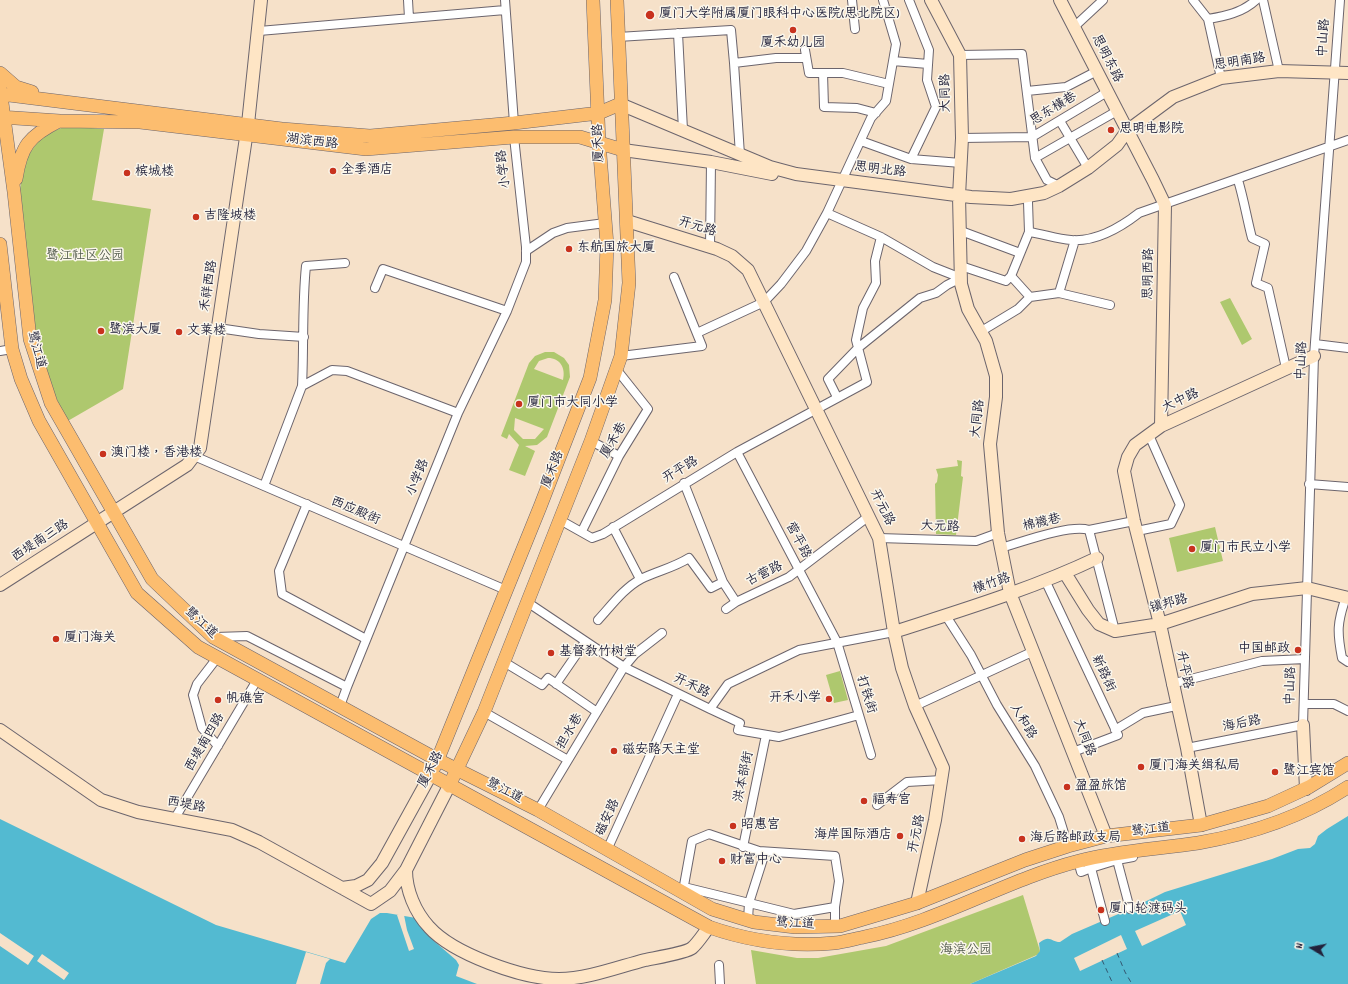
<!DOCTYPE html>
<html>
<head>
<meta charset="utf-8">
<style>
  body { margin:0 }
  #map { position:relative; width:1348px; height:984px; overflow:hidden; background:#f6e1c9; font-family:Dekko,sans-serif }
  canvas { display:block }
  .north { position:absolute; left:1292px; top:928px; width:40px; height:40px; -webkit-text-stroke:3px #fbf7ec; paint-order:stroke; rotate:280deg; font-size:11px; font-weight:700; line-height:16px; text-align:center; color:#22223b }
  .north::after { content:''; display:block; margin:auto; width:14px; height:18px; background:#22223b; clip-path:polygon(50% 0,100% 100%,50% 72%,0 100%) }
</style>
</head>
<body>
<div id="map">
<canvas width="1348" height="984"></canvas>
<div class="north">N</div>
</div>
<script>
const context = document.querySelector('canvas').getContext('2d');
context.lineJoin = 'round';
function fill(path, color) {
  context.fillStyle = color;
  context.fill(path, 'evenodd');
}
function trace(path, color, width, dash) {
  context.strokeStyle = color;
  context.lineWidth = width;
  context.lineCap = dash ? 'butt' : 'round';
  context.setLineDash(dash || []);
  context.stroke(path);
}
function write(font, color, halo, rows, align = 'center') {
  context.font = font + ' Dekko,"LXGW WenKai TC",sans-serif';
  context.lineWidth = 3;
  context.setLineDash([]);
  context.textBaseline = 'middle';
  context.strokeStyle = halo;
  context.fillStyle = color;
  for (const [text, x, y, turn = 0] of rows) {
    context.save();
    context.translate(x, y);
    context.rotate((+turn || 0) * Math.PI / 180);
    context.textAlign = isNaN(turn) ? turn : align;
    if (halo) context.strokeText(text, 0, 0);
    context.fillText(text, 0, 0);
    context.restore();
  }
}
const green = new Path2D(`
  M66,126L104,129L92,200L151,209L123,389L66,422L47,375L34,331L20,190L24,161L42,136Z
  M1230,298L1252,339L1242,345L1220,302Z
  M545,352H554L564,358L569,365L570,377L547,437L537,445L525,446L535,451L525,476L509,470L519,445L509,434L507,439L501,436L529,363L535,356ZM548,358C560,358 566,368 563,380L534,369L539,361ZM515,418L544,429L543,430L535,439H523L514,430Z
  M957,460L962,461L961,476L963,477L956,535L936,534L935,484L937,482L938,475L936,469L958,466Z
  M1215,527L1223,561L1177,572L1169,538Z
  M840,671L848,700L834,703L826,675Z
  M1023,895L1040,951L1039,954L970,984H756L751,950L797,958H818L886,946Z`);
const water = new Path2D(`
  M1348,816V984H970L1036,956L1040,951L1039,943C1050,934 1051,942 1060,942L1072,934L1130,909L1165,892L1272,859L1298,849L1310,848L1315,844L1318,836L1327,829Z
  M0,819L216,925L345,963L371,919L380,913H387L416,918L434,941L456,960L459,965L456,976L477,984H0Z`);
const pier = new Path2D(`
  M1180,911L1186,925L1142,946L1135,931Z
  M397,915H404L407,930L414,949L409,951Z
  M0,933L34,956L28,965L0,946Z
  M1121,935L1127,949L1080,971L1074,958Z
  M306,952L330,959L326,963L320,984H296Z
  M42,954L69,973L64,980L37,961Z`);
const ferry = new Path2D(`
  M1117,953L1125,972L1132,984
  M1102,960L1113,984`);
const street = new Path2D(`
  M408,0L409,18
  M505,0L514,123
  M852,0L855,29
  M909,0L929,50L927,80L936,107L911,159
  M1193,0L1208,19L1221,78
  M1263,0L1279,71
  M1208,19C1225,16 1242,13 1256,0
  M1074,27L1103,0
  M259,31L505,10
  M678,33L683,130
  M618,37L731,30L734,63
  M805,50L809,73H843L889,84
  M960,55L1022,54L1035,158L1047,180L1059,186
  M893,61L928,64
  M823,73L824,107L857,108L876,113
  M1027,91L1066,87L1097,71
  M1060,121L1088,168
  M962,138L1032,137L1107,92
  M861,141L911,159L961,163
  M740,155L734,63L776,58H806
  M1035,158L1117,111
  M1238,180C1244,200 1247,219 1252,238L1265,244L1256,283L1268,288L1286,368
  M827,213L881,237L933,267L961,278
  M961,231L1020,253
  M1029,232C1043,234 1057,239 1071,240C1095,242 1121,227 1139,213L1348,140
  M710,247L711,162
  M526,251L553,233L567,228L605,223
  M961,266L1006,281L1011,276L1029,232L1028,202
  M1011,276L1030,297
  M375,288L383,269L507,311
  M1059,293L1075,240
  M218,328L259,334L304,337
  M980,332L1018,309L1030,297L1059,293L1110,305
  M697,333L764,302L781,284L806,251L827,213L871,118L886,101L896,44L883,0
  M1315,344L1348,348
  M0,351L12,349
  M621,356L702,346L674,277
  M302,386C304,346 302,304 306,266L345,263
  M837,397L828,379L858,348L920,298L936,293L947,285L961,278
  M591,441L619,456
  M737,452L837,642L871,755
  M194,456L506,590
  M684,483L723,582L736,602
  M1309,484L1348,487
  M264,486L302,386L332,370L347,371L458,413
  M307,504L279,571L282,594L366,639
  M560,520L592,538L603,534L737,452L867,382L856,340L863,308L876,283L875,261L881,237
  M613,527L640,579
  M582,531L619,456L648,409L617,370
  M1137,531L1171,524L1180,505L1149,435
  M879,538L976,541L998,533
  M1001,548C1022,542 1070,524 1089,530
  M1045,580L1118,735L1073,752
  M1346,597C1337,623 1337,632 1342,658L1348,662
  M527,602L624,667L710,709L728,684L799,650L894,632
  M726,609L736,602L789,577L869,516
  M946,616L971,655L997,705L1035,766L1059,817L1068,846
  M598,620C611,606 624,588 641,579C657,571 673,568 689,558L711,588L723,582
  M1115,631L1089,530L1134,521
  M216,637L247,636L347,687L458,413L507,311L526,262V247L514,137
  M217,658L197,684L193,695L202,728L218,746
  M504,662L542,685L548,678L597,712
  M556,684L585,642
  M1171,684L1262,661L1305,659
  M1304,704H1334L1348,711
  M340,706L347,687
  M915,706L1034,651
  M710,709L740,723L738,730L779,737L859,715
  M484,712L568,760
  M1115,730L1143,713L1176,706
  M1187,748L1303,725L1314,356L1340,0
  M877,805L907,782L942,780
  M538,810L624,667L635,654L662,633
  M175,818L257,680
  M743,847L766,735
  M607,850L678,694
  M1078,861L1081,872L1091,868L1105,921
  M1091,868L1117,860
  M684,887L794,914L835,907L839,881L835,856L759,851
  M683,891L692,841L709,834L759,851L763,859L749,903L748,920
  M1130,909L1117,860L1133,857
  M835,926V907
  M719,965L720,984`);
const secondary = new Path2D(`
  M931,0L960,55L962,138L959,196L961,284L968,309L986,341L996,376V397L990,444L998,533L1010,593L1106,836
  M1060,0L1153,180L1165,205L1161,426
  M620,104L770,167L796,174L971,197L1011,199L1044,193L1059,186L1088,168L1117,145L1127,131L1173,97L1221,78L1279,71L1348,73
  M623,150L711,162L772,174
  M627,221L717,249L732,256L748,270L879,538L894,632L902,668L915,706L943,768L935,820L917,903
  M1065,573L1088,610L1099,624L1115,631L1160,624L1252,594L1307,588L1348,598
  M0,585L187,465L200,448L248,124L261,0
  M894,632C962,610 1032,589 1097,558
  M1303,725L1306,789
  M0,730L101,800L138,812L232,830L259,842L371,904L390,891L406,870L449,786
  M1201,825L1187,748L1160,624L1134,521L1124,471L1128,457L1135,445L1161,426L1314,356
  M406,870C406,890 415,912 429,927C453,954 523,979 559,979C587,979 618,967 645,960C654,958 686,953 692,948C698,943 704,933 709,927
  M342,888L356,886L368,880L382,863L430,776`);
const primary = new Path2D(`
  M0,73L16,87L32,92
  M0,88L14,192L30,339L51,403L152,579L213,637L438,760L538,810L712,909L754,922L795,927L840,926L917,903L1025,860L1068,846L1106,836L1201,825L1268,806L1309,787L1348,763
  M0,94L282,129L370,136L514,123L599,113L620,104
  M0,117L60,121L140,122L366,149L514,137H580L623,150
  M16,179C21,146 29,136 59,121
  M0,244L12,349L21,379L39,421L137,593L198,647L709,927C749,941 792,947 834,943C844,942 854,939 864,937C939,922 1005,880 1079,861C1118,851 1158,849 1198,843C1250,834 1304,816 1348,787
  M435,766L540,507L590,378L605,300L607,245L599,142L593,0
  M449,786L484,712L591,441L621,356L629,283L617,0`);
const markers = [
  [650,15,5,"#c8321e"],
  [793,30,4,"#c8321e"],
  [1111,130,4,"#c8321e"],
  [333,171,4,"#c8321e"],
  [127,173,4,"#c8321e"],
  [196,217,4,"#c8321e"],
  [569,249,4,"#c8321e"],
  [101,331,4,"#c8321e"],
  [179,332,4,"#c8321e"],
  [519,404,4,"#c8321e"],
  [103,454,4,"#c8321e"],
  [1192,549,4,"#c8321e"],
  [56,639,4,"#c8321e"],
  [1298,650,4,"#c8321e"],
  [551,653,4,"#c8321e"],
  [829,699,4,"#c8321e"],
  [218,700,4,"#c8321e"],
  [614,751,4,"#c8321e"],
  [1141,767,4,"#c8321e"],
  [1275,772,4,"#c8321e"],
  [1067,787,4,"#c8321e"],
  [864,801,4,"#c8321e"],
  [733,826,4,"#c8321e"],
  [900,836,4,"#c8321e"],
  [1022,839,4,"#c8321e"],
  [722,861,4,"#c8321e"],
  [1101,910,4,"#c8321e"]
];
const poiNames = [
  ["厦门大学附属厦门眼科中心医院(思北院区)",659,15],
  ["厦禾幼儿园",793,44,"center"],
  ["思明电影院",1119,130],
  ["全季酒店",341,171],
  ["槟城楼",135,173],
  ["吉隆坡楼",204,217],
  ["东航国旅大厦",577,249],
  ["鹭滨大厦",109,331],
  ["文莱楼",187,332],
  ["厦门市大同小学",527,404],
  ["澳门楼，香港楼",111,454],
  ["厦门市民立小学",1200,549],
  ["厦门海关",64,639],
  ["中国邮政",1290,650,"right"],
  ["基督教竹树堂",559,653],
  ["开禾小学",821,699,"right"],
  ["帆礁宫",226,700],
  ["磁安路天主堂",622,751],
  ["厦门海关缉私局",1149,767],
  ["鹭江宾馆",1283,772],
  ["盈盈旅馆",1075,787],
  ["福寿宫",872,801],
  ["昭惠宫",741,826],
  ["海岸国际酒店",892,836,"right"],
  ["海后路邮政支局",1030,839],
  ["财富中心",730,861],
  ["厦门轮渡码头",1109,910]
];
const streetNames = [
  ["中山路",1325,38,-86],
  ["思明东路",1106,59,63],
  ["思明南路",1240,63,-9],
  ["大同路",947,93,-91],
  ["思东横巷",1054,110,-31],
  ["湖滨西路",312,143,7],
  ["厦禾路",600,143,-92],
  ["小学路",505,169,-97],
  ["思明北路",880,171,7],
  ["开元路",697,228,17],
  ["思明西路",1150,274,-89],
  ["禾祥西路",210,286,-81],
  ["鹭江道",35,350,75],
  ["中山路",1303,361,-87],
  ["大中路",1181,402,-25],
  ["大同路",979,419,-83],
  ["厦禾巷",615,441,-60],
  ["厦禾路",554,470,-69],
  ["开平路",681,471,-31],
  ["小学路",419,478,-68],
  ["开元路",881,508,64],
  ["西应殿街",355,512,23],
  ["棉襪巷",1042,524,-13],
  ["大元路",940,528,2],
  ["营平路",797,541,62],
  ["西堤南三路",41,542,-33],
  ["古营路",765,575,-26],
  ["横竹路",992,585,-19],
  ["镇邦路",1169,605,-15],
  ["鹭江道",200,624,42],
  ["升平路",1183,670,78],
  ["新路街",1102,674,65],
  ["中山路",1292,686,-88],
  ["开禾路",691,687,26],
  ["打铁街",865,695,73],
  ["人和路",1022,722,59],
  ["海后路",1242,725,-11],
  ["担水巷",571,732,-59],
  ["大同路",1083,738,69],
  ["西堤南四路",206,743,-60],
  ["厦禾路",432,770,-63],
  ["洪本部街",745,777,-78],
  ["鹭江道",504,792,27],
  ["西堤路",186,806,10],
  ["磁安路",609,818,-65],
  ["鹭江道",1151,831,-7],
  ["开元路",918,834,-78],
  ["鹭江道",795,925,3]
];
const parkNames = [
  ["鹭江社区公园",85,257],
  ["海滨公园",966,951]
];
fill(green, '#aec86e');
fill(water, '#53bad1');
fill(pier, '#f6e1c9');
trace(ferry, '#335770', 1, [5, 4]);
trace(street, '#6c656d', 10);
trace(secondary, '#6c656d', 14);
trace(primary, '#6c656d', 14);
trace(street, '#fff', 8);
trace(secondary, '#fee5c5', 12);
trace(primary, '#fcbd6f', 13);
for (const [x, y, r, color] of markers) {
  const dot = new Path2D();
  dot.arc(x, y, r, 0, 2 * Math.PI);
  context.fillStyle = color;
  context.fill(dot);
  trace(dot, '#fbf7ec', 1.5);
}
write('13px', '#22223b', '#fbf7ec', poiNames, 'left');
write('13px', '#22223b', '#fbf7ec', streetNames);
write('13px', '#535c4d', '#fbf7ec', parkNames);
</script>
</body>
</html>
